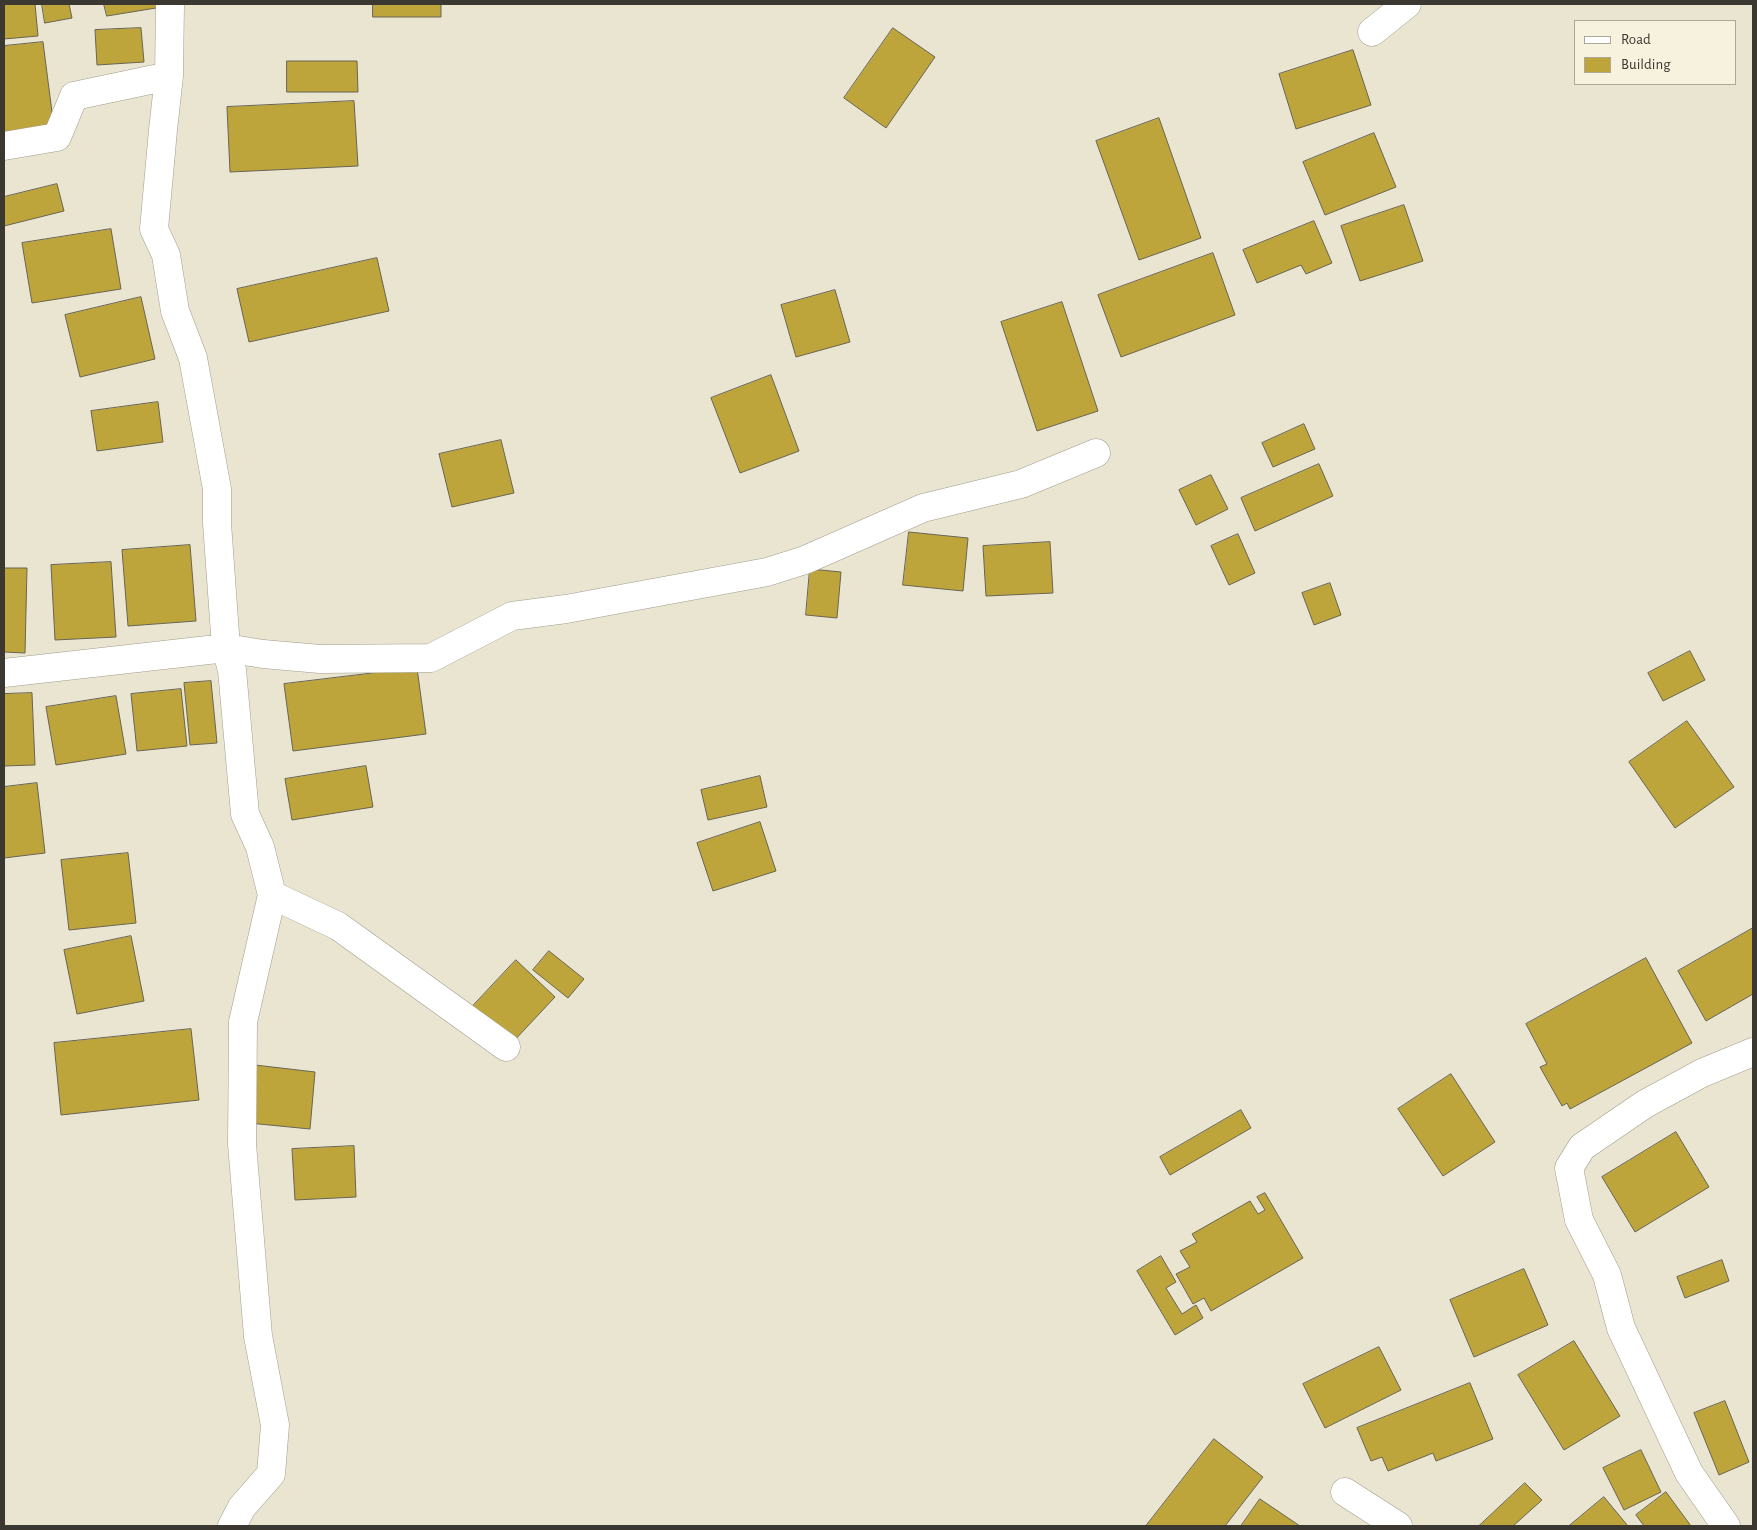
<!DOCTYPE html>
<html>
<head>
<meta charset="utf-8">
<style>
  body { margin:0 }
  #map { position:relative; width:1757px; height:1530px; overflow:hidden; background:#eae5d1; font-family:"Alegreya Sans",sans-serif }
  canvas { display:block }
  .frame { position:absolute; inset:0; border:5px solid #3a3830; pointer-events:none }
  .legend { position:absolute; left:1574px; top:20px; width:162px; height:65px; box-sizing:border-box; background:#f7f2de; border:1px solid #aba898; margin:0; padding:6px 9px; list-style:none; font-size:15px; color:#3a3830 }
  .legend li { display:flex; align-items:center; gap:10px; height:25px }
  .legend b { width:25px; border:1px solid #aba898 }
</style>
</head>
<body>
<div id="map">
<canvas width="1757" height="1530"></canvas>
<div class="frame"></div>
<ul class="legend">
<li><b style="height:6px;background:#fff"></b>Road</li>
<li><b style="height:14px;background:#bea53b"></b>Building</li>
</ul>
</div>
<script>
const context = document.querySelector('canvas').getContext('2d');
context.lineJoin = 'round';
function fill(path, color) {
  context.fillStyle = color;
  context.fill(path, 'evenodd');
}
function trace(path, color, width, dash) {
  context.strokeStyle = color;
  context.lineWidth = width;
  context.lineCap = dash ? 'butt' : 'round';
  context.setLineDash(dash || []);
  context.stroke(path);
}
const building = new Path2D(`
  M4,4H35L38,36L4,39Z
  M42,4H69L72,18L45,23Z
  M104,4H161L162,7L107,16Z
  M373,4H441V17H373Z
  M141,28L144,62L97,65L95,30Z
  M893,28L935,57L886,128L844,98Z
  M43,42L54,128L4,134V46Z
  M1353,50L1371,105L1296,129L1279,74Z
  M287,61H357L358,92H287Z
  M354,101L358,166L230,172L227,107Z
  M1159,118L1201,238L1139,260L1096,141Z
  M1374,133L1396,187L1325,215L1303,162Z
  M57,184L64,211L4,226V197Z
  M1404,205L1423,261L1360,281L1341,226Z
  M1314,221L1332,263L1306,274L1301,265L1257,283L1243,250Z
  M111,229L121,289L32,303L22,243Z
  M1213,253L1235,315L1121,357L1098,295Z
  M377,258L389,311L249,342L237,289Z
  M835,290L850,342L796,357L781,305Z
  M141,297L155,359L80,377L65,315Z
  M1062,302L1098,411L1037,431L1001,322Z
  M771,375L799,451L740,473L711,398Z
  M158,402L163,442L97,451L91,411Z
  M1304,424L1315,449L1273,467L1262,443Z
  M501,440L514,493L452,507L439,454Z
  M1319,464L1333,496L1255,531L1241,498Z
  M1211,475L1228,509L1196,525L1179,490Z
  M909,532L968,538L963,591L903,585Z
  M1238,534L1255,573L1229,585L1211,546Z
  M1050,542L1053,593L986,596L983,546Z
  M190,545L196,621L128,626L122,550Z
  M111,562L116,637L55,640L51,565Z
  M4,568H27L25,653L4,652Z
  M810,569L841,572L837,618L806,615Z
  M1330,583L1341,615L1314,625L1302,593Z
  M1690,651L1705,680L1663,701L1648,673Z
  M417,668L426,734L293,751L284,684Z
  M211,681L217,743L190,745L184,683Z
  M181,689L187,746L137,751L131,694Z
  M32,693L35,765L4,766V694Z
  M116,696L126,754L56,765L46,707Z
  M1687,721L1734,787L1675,828L1629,762Z
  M366,766L373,807L292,820L285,779Z
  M760,776L767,807L708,820L701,790Z
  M37,783L45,853L4,858V787Z
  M760,822L776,871L713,891L697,843Z
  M128,853L136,923L69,930L61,860Z
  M1753,928V994L1706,1021L1678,971Z
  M131,936L144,1001L77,1014L64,950Z
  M549,951L584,979L568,998L533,970Z
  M1646,958L1692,1043L1570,1109L1567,1103L1562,1106L1540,1067L1547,1064L1526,1024Z
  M516,960L555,997L511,1044L472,1007Z
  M191,1029L199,1100L61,1115L54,1043Z
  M255,1065L315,1072L310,1129L249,1123Z
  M1451,1074L1495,1142L1443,1176L1398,1109Z
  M1241,1110L1251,1128L1170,1175L1160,1157Z
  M1676,1132L1709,1187L1635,1232L1602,1177Z
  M354,1146L356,1197L295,1200L292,1149Z
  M1265,1193L1303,1258L1211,1311L1204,1298L1193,1304L1176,1274L1190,1267L1180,1251L1197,1242L1192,1234L1250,1201L1258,1214L1265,1210L1257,1197Z
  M1161,1256L1176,1282L1166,1288L1182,1314L1196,1305L1203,1318L1175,1335L1137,1271Z
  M1722,1260L1729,1281L1685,1298L1677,1277Z
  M1524,1269L1548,1325L1474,1357L1450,1300Z
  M1574,1341L1620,1416L1564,1450L1518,1375Z
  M1379,1347L1401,1390L1325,1428L1303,1384Z
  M1470,1383L1493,1439L1436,1461L1433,1453L1388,1471L1382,1457L1371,1461L1357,1428Z
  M1725,1401L1749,1462L1719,1475L1694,1413Z
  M1214,1439L1263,1477L1225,1526H1146Z
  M1641,1450L1661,1492L1624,1510L1603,1468Z
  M1525,1483L1542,1500L1513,1526H1479Z
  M1666,1492L1691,1526H1644L1636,1515Z
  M1604,1497L1628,1526H1569Z
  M1260,1499L1300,1526H1241Z`);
const street = new Path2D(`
  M170,4L169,76L163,130L154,229L166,255L175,311L193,358L217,489V523L226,648L263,654L320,659L431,658L512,616L566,609L767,572L805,560L923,508L1021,484L1096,453
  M1372,32L1407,4
  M4,146L57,137L74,96L169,76
  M4,673L226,648L232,670L245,814L260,847L272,895L338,926L506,1047
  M1345,1492L1398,1526
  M232,1526L242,1507L271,1474L275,1425L258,1336L242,1144L243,1022L272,895
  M1726,1526L1689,1473L1621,1328L1607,1275L1579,1220L1569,1168L1582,1147L1645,1104L1702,1073L1753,1052`);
fill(building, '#bea53b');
trace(building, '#686453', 1);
trace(street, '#a19d8a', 29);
trace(street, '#fff', 28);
</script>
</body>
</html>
